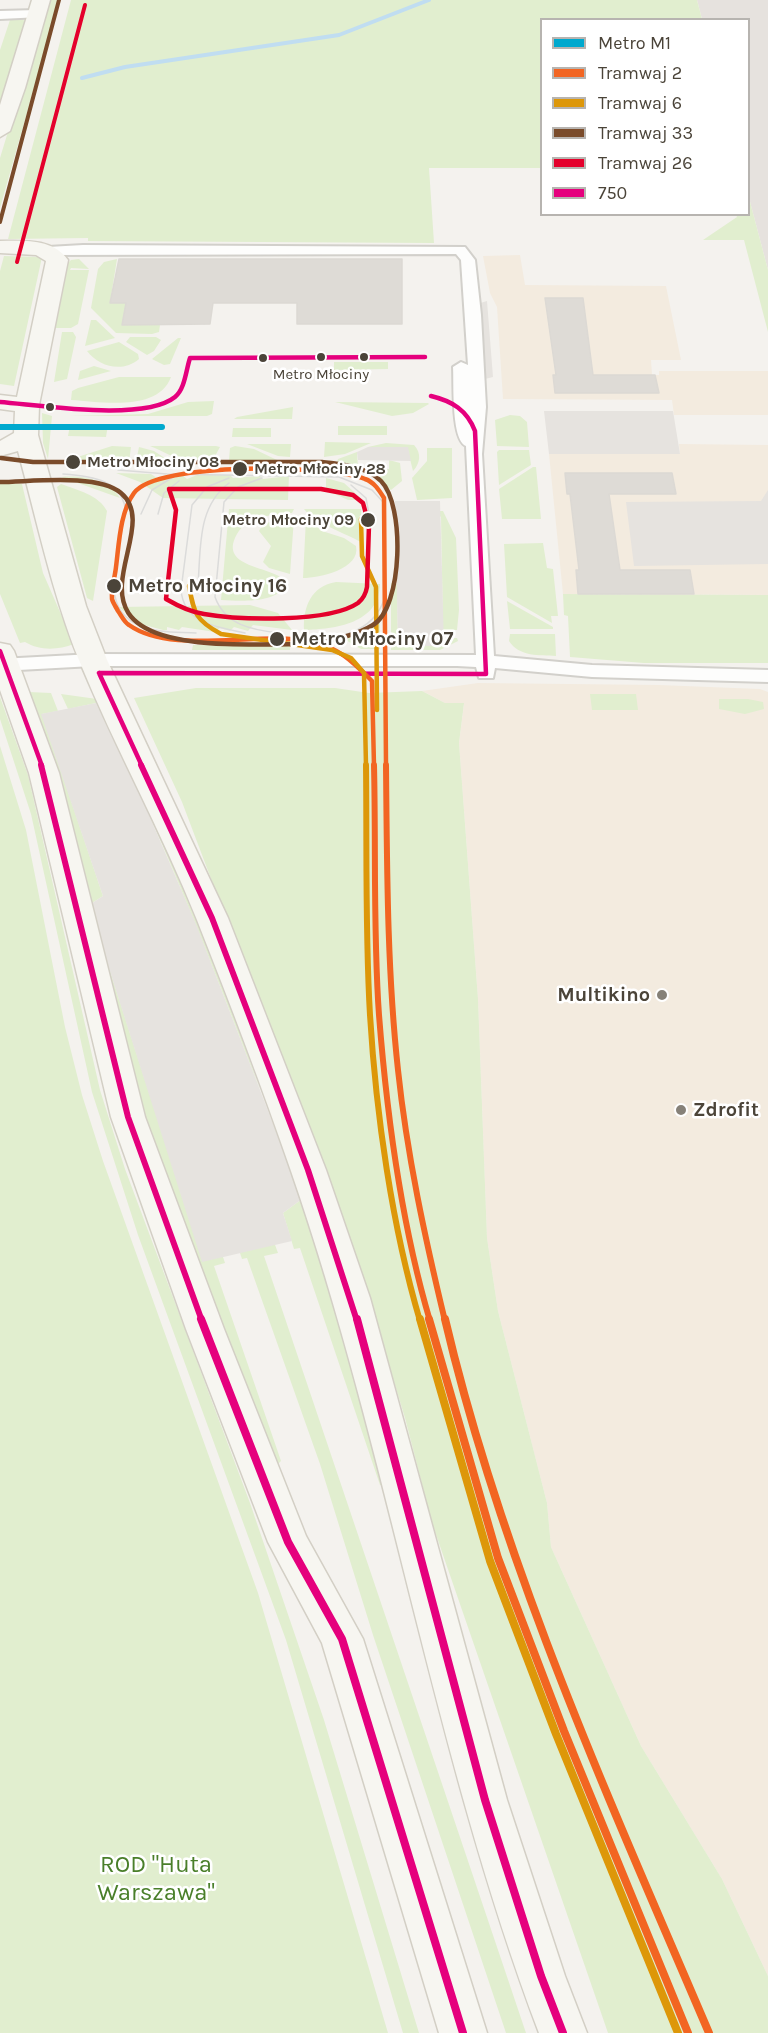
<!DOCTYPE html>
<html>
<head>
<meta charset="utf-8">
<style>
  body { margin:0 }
  #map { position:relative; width:768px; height:2033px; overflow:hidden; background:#f4f2ee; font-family:Karla,sans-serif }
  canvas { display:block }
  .legend { position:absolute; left:540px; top:18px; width:210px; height:198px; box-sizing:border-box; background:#fff; border:2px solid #b7b4b0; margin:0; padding:8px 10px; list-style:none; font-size:18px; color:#4b4439 }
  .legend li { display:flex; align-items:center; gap:12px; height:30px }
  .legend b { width:30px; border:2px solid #b7b4b0 }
</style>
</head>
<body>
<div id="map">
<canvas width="768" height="2033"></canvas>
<ul class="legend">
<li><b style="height:8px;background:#00a9ce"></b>Metro M1</li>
<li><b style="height:8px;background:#f26522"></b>Tramwaj 2</li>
<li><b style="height:8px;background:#dd9709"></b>Tramwaj 6</li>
<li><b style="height:8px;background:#7a4b2a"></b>Tramwaj 33</li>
<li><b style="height:8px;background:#e4002b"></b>Tramwaj 26</li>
<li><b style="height:8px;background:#e5007d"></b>750</li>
</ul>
</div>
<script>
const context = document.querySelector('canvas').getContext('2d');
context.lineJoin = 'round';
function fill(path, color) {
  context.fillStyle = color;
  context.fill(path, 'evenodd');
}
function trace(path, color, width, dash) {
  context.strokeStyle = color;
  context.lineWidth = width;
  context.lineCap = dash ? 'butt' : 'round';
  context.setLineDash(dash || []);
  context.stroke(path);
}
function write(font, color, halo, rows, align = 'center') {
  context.font = font + ' Karla,sans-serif';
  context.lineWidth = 5;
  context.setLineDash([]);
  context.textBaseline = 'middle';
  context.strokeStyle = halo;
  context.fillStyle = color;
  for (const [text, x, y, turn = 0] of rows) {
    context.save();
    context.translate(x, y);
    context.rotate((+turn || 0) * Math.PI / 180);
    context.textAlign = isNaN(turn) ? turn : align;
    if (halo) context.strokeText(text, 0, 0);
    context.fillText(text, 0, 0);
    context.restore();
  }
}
const commercial = new Path2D(`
  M520,255L525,285L666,286L681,360H651L652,375H659V371H768V415H674L672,400L503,399L497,307L490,293L483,256Z
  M679,444L768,445V595L563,594L549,454H680Z
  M478,683L659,685L760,689L768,692V1976L722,1879L641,1746L551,1547L547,1503L498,1311L487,1238L478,999L459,743L464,704L445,703L422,691Z`);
const industrial = new Path2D(`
  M697,0H768V270L749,198L748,20L702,19Z`);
const green = new Path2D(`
  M48,0H59L0,208V158Z
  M71,0H697L702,19L542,20L541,168H429L434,243L88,241V238L8,239Z
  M11,17L27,21L0,109V50Z
  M749,198L768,270V332L744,240H703L737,217L736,215L748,214Z
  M4,256L42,257L14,386L0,384V271Z
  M79,259L89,269L71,268L70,270H89L78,324L71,328H54L67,264L71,260Z
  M117,259L110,303H126L122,325H160L159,332L152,334L116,333L91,308L98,269L104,262Z
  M91,320H96L115,338L85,346Z
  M62,332H73L76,337L67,379L54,382Z
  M130,337H156L161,340L154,351L147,355L126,342Z
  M178,338H181L170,364L164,365L152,359Z
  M119,342L138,354L139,359C123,373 99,367 87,351Z
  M334,362H388V369L334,370Z
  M94,366L111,371L78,380L80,371Z
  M119,377H171C158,412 102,402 71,400L72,391L78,388Z
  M214,401L212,414L207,416H69L148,414L188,402Z
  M335,402L428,403L429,404L413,413L392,416Z
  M293,407L292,419H234L237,417Z
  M42,413L52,416L48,459L43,443Z
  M510,415L520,416L527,422L529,447L497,446L495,420Z
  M70,425H108L106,437L68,436Z
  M338,426H387V435H338Z
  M233,428H271V437H232Z
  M325,442L371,443L345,454L324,457Z
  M386,443L414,445C422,453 420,464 413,471L407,447H368Z
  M247,444H291L290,457L278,456Z
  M112,446L131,447L129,462H62Z
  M150,446H216L220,447L214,458C189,469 172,455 150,446Z
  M235,446L254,449L277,460L231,462L229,460L230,448Z
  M139,447L154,451L171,462H136Z
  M427,448H452V498L417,500L412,478L427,461Z
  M499,450H529L531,465L499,485L497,452Z
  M357,452L358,469H389V460L400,463L402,481L391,490L373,476L337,462L338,459Z
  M533,467H536L541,519H502L499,489Z
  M116,473L151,474L157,478L166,475L171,479L182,475L187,479L197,475H230L233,478L260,476L263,479L289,476L288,500L163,498L140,482Z
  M61,477C80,475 109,479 120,498Z
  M326,478L344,483L363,500H348L326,490Z
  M0,482L22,484L43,573L74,644C58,650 40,651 25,642L20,643L0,594Z
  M61,484C77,490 99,495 107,511L93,601L87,598L57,487Z
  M229,509H294L292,513C274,515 248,515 237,534C216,571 280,565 287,584C276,604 240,601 221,600Z
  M304,509H361V542C346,534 314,522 304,509Z
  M434,511H443L456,538L459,610L457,630H443L441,517Z
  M289,517L294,518L290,574L269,568L263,562L271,546L259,531L263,524Z
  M306,518L322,531L344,538L356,546C361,569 319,578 303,578Z
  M543,543L547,568L553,569L558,616H551L552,623L507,597L504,544Z
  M336,582L380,584C379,624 335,629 304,630C303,607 311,586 336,582Z
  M391,583L397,584L398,646H444L443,638H457L458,641L440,650H391Z
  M563,594L768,595V663H644L570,657L568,616L564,615Z
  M507,601L553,627V629H510Z
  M250,605L278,613L292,630L253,625L248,631L234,627L230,631L220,628L215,632L182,627L179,630L167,627V630H163L137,623L119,607Z
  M380,621V649H361L344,639Z
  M510,634H555L556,656C540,655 519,657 509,641Z
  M193,645H290V650H192Z
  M140,665H361L363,668H141Z
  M196,688H335L369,693L422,691L445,703H464L459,743L478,999L487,1238L498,1311L547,1503L551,1547L641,1746L722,1879L768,1976V2033H608L432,1523L405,1418L365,1286L182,802L134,698Z
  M29,692L51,693L58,711L42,714L103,896L89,905L202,1258L219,1245L225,1263L214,1266L281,1461L277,1465L200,1268L142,1110Z
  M61,694L97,699L155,817L221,977L261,1093C211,961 160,829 96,703L68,709Z
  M590,694H636L638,710H592Z
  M0,697L28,775L100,1090L125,1169L250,1503L324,1720L419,2033H403L286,1640L138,1235L92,1092L31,814L0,719Z
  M719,699H748L763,702L764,709L745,714L719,709Z
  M0,746L26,830L65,1027L82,1095L103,1161L258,1593L388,2033H0Z
  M302,1199L355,1363L383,1485H380L300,1248L294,1249L283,1213Z
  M274,1242L278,1253L264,1256L526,2033H506L373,1635L320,1464L247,1258L242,1259L239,1250Z`);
const parking = new Path2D(`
  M487,301L493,377L481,380L477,304Z
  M544,411H673L680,454H549Z
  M368,447H408L411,461L358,460L357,452Z
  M768,490V564L634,566L626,502L761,501Z
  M395,501H440L444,646H398Z
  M96,703L124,757L196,924L302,1199L283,1213L292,1241L202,1262L89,905L103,896L41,714Z`);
const stream = new Path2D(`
  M82,78L125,67L339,35L429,0`);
const building = new Path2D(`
  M119,259H402V324H297V303H213L210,324L122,325L126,303H110Z
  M545,298H583L593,375H655L659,393H555L553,375H556Z
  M565,473H672L676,494H609L620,570H690L694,594H578L576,570H579L570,494H567Z`);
const street = new Path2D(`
  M37,10L43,14L41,17L0,19V11Z
  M83,245L465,247L475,260L481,315L486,407L482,454L494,656L592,665L768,670V682L592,677L495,668L493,678H479L476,667L457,666H93L0,671V659L93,654L476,655L466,446C451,440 454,383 453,367L461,362L468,365L461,260L456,254L48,255L41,251L48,247Z`);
const secondary = new Path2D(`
  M32,0H50L25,88L10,131L0,137V105Z
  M0,241C24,241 52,238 68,260L39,405L38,435L86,606L107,660L228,918L326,1170L370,1298L507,1800L565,1976L587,2033H539C433,1753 389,1454 291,1171C262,1087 230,1003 197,920C162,832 115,748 79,660C52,593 37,521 18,451L0,456V441L14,433L15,411L0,409V395L17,397L46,261L36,255L0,253Z
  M0,643L10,645L14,651L59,773L145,1117L224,1329L306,1536L363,1639L487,2033H439L322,1643L268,1542L186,1329L111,1117L29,773L0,690Z`);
const tram = new Path2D(`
  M118,470L167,474L339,477L372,490L383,502L385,514
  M63,474C92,476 124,480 126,514
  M229,478L207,487L192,505L181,590C184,624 217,627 245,633
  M262,478L238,487L224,502L215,597C225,625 252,630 279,633
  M351,485L366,498L370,519
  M141,514L152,490L175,476
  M158,514L164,493L179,481
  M198,584C201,548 197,507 229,483
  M114,590C118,633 162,632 196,633
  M298,639C334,639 373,636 385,597`);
const bus1Far2 = new Path2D(`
  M190,358L425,357
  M431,396C452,401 467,410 475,431L486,674
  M0,402C40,405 144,422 175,397C185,389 186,370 190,358
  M0,651L42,766
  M99,673L142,766
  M99,673L486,674`);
const bus1Far1 = new Path2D(`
  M41,765L128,1117L202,1321
  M141,765L212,918L308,1170L357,1321`);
const bus1 = new Path2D(`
  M201,1319L288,1542L342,1639L463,2033
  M357,1319L485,1800L541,1976L563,2033`);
const tram1Far2 = new Path2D(`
  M374,766L372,681C352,661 341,649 312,642C259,630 173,656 129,625C124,622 121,615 118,611C116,607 113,603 112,599C111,589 115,577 116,567C119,544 120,512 134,493C157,461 330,465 365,479C374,482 379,490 384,498L386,766`);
const tram1Far1 = new Path2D(`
  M374,765C376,848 373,933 379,1015C387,1117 401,1223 430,1321
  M386,765C387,867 387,969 398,1070C407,1155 425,1238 445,1321`);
const tram1 = new Path2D(`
  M429,1319L498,1558L564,1731L688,2033
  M445,1319C503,1566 610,1801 709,2033`);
const tram2Far2 = new Path2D(`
  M361,519L362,556L376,587L377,710
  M189,586C194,613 195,620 221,634L332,650L351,658L364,673L366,766`);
const tram2Far1 = new Path2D(`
  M366,765C367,848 365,932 370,1015C376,1114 392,1226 420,1321`);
const tram2 = new Path2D(`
  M420,1319L490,1561L556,1734L678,2033`);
const tram3Far1 = new Path2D(`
  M0,222L59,0`);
const tram3 = new Path2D(`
  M0,482C30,482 97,473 121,493C169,533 41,638 226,644C269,645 336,648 373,625C403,607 405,505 381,481C366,466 342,464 322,462H33L1,458`);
const tram4Far1 = new Path2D(`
  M17,262L85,5`);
const tram4 = new Path2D(`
  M169,489H321L353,495L363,503L369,525L367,587C366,593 363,599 358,603C329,623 239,620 204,614C190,612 178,606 166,599L176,510Z`);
const metro1 = new Path2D(`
  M0,427H162`);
const markers = [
  [321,357,5,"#4b4439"],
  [364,357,5,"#4b4439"],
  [263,358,5,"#4b4439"],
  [50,407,5,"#4b4439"],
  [73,462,8,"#4b4439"],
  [240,469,8,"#4b4439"],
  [368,520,8,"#4b4439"],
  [114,586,8,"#4b4439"],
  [277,639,8,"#4b4439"],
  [662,995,6,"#868178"],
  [681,1110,6,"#868178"]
];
const farBusnames = [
  ["Metro Młociny",321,375]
];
const farStopnames = [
  ["Metro Młociny 08",87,462],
  ["Metro Młociny 28",254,469],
  ["Metro Młociny 09",354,520,"right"]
];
const stopNames = [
  ["Metro Młociny 16",128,586],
  ["Metro Młociny 07",291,639]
];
const poiNames = [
  ["Multikino",650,995],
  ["Zdrofit",693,1110,"left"]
];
const nearParknames = [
  ["ROD \"Huta",156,1865],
  ["Warszawa\"",156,1893]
];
fill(commercial, '#f3ebdf');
fill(industrial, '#e6e2de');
fill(green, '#e1eecf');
fill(parking, '#e6e3df');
trace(stream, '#c0ddf1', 4);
fill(building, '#dedbd6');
trace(building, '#dcd9d4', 1.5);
trace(street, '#d2d0cb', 4);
trace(secondary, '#d3cfc5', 3);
fill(street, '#fdfdfc');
fill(secondary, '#f7f6f1');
trace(tram, '#dbdbda', 1.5);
trace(bus1Far2, '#e5007d', 4.5);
trace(bus1Far1, '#e5007d', 6);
trace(bus1, '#e5007d', 8);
trace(tram1Far2, '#f26522', 4.5);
trace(tram1Far1, '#f26522', 6);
trace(tram1, '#f26522', 8);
trace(tram2Far2, '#dd9709', 4.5);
trace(tram2Far1, '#dd9709', 6);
trace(tram2, '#dd9709', 8);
trace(tram3Far1, '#7a4b2a', 4);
trace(tram3, '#7a4b2a', 4.5);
trace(tram4Far1, '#e4002b', 4);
trace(tram4, '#e4002b', 4.5);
trace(metro1, '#00a9ce', 6);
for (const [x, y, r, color] of markers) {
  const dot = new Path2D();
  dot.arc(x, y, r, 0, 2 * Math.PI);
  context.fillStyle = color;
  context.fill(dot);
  trace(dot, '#fff', 2);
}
write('15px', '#4b4439', '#fff', farBusnames);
write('bold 16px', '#4b4439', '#fff', farStopnames, 'left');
write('bold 20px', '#4b4439', '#fff', stopNames, 'left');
write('bold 20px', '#4b4439', '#fff', poiNames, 'right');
write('24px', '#4a7f2a', '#fff', nearParknames);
</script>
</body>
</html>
